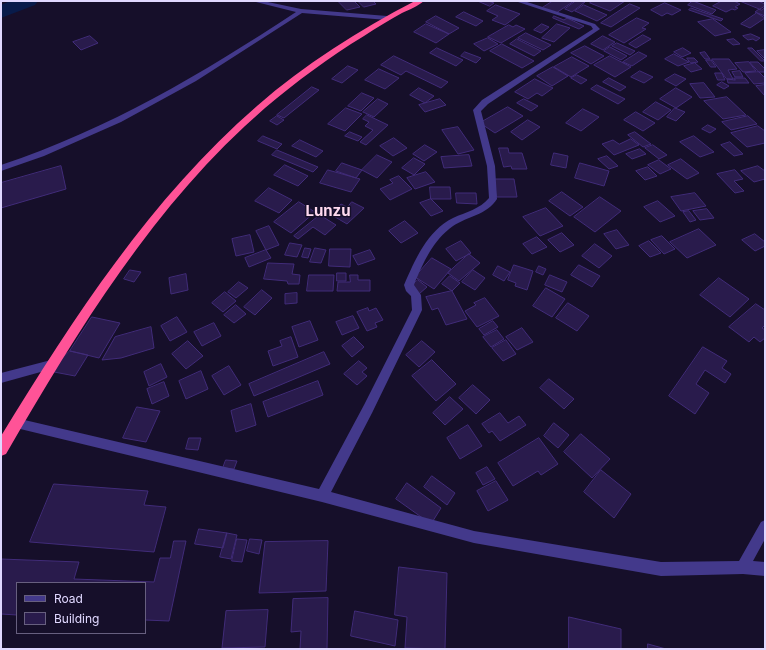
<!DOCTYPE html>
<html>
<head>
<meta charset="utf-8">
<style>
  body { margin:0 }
  #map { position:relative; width:766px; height:650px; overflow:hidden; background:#160f2a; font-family:Inter,sans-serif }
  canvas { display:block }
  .frame { position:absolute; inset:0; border:2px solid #e0d8ff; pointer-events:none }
  .legend { position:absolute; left:16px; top:582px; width:130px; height:52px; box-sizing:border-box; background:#160f2a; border:1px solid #675f7f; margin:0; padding:5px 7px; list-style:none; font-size:12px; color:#e0d8ff }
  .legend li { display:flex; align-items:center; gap:8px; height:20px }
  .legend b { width:20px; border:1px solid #675f7f }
</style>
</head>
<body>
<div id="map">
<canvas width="766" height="650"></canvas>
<div class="frame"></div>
<ul class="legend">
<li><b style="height:5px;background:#43398b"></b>Road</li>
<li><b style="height:11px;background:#291b4c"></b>Building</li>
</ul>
</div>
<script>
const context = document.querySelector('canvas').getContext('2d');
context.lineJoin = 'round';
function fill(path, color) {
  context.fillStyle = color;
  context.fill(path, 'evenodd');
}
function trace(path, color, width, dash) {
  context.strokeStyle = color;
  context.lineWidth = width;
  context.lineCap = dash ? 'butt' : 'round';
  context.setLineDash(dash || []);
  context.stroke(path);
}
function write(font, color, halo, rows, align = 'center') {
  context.font = font + ' Inter,sans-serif';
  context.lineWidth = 3;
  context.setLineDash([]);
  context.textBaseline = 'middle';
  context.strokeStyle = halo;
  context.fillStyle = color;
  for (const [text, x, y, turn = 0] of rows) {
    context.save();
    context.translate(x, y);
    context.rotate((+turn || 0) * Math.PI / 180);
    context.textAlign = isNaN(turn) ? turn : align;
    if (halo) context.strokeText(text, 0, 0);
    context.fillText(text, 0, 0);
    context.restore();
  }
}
const river = new Path2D(`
  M10,1H38L35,5L1,18V5Z`);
const building = new Path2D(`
  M338,1H354L360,7L347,10Z
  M358,1H373L376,4L364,7Z
  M478,1H488L494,3L490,6Z
  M553,1H574L556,13L542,8Z
  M576,1L585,2L572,12L565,9Z
  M593,1H625L610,11L590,3Z
  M693,1L716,10L712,14L688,5Z
  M722,1H734L740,4L735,7L738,8L735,10L732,9L726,12L713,6Z
  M740,1H758L765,4V6L760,9Z
  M665,3L681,10L672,15L667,13L662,16L651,10Z
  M630,4L640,8L611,27L601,23Z
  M496,5L520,14L505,25L492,20L498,16L487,11Z
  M584,5L607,15L597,21L575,11Z
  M691,8L723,19L721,21L689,10Z
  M765,8V16L755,12L759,9L761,10Z
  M464,12L483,21L476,26L456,17Z
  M757,13L765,18L750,28L741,24Z
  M436,16L459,28L449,34L426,22Z
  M554,16L564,20L567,18L584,26L579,29L553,18Z
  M637,18L649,23L642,28L646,29L624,43L609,35Z
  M713,19L731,32L715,36L698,22Z
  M426,24L449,34L436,43L414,32Z
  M542,24L549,27L541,33L534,30Z
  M557,24L570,28L554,42L542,38Z
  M509,25L513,27L516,25L525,29L501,43L488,37Z
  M526,33L551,45L543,50L518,38Z
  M751,34L760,38L756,41L753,39L748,40L743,36Z
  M643,35L651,39L636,48L629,44Z
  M90,36L98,43L81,50L73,42Z
  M603,36L615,42L603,50L591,44Z
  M488,38L498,44L484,51L474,44Z
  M517,39L541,51L534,56L510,44Z
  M734,39L740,44L733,45L727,40Z
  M617,43L635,51L630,55L612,46Z
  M502,44L534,61L522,68L490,51Z
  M585,46L604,56L591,64L571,53Z
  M610,47L627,56L621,60L604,51Z
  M437,48L463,60L456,66L430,53Z
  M683,48L691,53L682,57L674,52Z
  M748,48H752L765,61H761Z
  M765,50V59L757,51Z
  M465,52L481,58L476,63L461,56Z
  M639,52L647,56L632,66L623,62Z
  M705,52L710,59H705L700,53Z
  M674,54L689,62L678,66L665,59Z
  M394,56L448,82L441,88L406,71L401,75L381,65Z
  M610,56L631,67L615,77L594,65Z
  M572,57L589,66L571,77L554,67Z
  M687,58H694L698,62L691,63Z
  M712,59H729L737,69L728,70L733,79H727Z
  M706,60H711L716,67H711Z
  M749,62L756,71L743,72L735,63Z
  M750,62H758L765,69V72H759Z
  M695,63L702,69L691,72L684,66Z
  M348,66L358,70L342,83L332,79Z
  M553,67L568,76L552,86L537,76Z
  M379,69L399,78L385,89L365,80Z
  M640,71L653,77L644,83L631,77Z
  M740,71L743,77H735L732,72Z
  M759,72L765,78V83L754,84L745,73Z
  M715,73H722L725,80H718Z
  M675,74L686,79L676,86L665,80Z
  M577,75L587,80L581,84L571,78Z
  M609,78L626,87L620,91L603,82Z
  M734,78H745L749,83H728L727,79L735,80Z
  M535,79L553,88L542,96L537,93L528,99L515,92Z
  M722,82L729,86L724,89L717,85Z
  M704,83L715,97L700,98L690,84Z
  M597,85L625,99L618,104L591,89Z
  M765,85V96L756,86Z
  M312,87L319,90L284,118L277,115Z
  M419,88L434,96L425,103L410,95Z
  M676,88L692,97L676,108L660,99Z
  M362,93L374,98L361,111L348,106Z
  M727,97L746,115L723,119L704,101Z
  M378,99L388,104L374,117L363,112Z
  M440,99L446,105L425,112L419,105Z
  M524,99L538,106L531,111L517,103Z
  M656,102L671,110L658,120L643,112Z
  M508,107L523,116L495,133L480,123Z
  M346,108L362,114L345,131L328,124Z
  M675,108L685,112L676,121L667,117Z
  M583,109L599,117L581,131L566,123Z
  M636,112L655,123L643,131L624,120Z
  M367,115L388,125L366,145L360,142L373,130L365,126L369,122L363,119Z
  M277,116L284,120L277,125L270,121Z
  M748,116L757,124L731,130L722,122Z
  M528,120L540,127L522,140L511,132Z
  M708,125L716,129L710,133L702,129Z
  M758,126L765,131V143L747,147L731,133Z
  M458,127L474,150L458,154L442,130Z
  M350,132L362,137L358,141L345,136Z
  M635,132L651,144L643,147L628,135Z
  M263,136L282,144L277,149L258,141Z
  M694,136L714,152L700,157L680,142Z
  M394,138L407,148L393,156L380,146Z
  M631,139L639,145L614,155L602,144L613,140L619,144Z
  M300,140L323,151L316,157L292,146Z
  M730,142L743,154L734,156L721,145Z
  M425,145L437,152L424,161L413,154Z
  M653,145L667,155L659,159L645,148Z
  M499,148H508L509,153H522L527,169H512L511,166L504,167Z
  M640,149L646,154L632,159L626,154Z
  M277,150L318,167L313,172L272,155Z
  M554,153L568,156L566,168L551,165Z
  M377,155L392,162L377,178L362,170Z
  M469,155L472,166L444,168L441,157Z
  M607,156L618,166L609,169L598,159Z
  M414,158L425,164L414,175L402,168Z
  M681,159L699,173L687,179L668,165Z
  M659,160L671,169L660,174L648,165Z
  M342,163L362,170L356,178L336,171Z
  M580,163L609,171L604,186L575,178Z
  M285,165L308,176L298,186L274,175Z
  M61,166L66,189L1,208V183Z
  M758,166L765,171V179L754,182L741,171Z
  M648,167L657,176L645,180L636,171Z
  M328,170L360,179L351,192L320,183Z
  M735,170L743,179L734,181L744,191L735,193L717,174Z
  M426,172L435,182L415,189L407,178Z
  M399,176L412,189L390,200L380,189L393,183L390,180Z
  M494,179H514L517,197H497Z
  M430,187H450L451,199H431Z
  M269,188L292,200L279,213L255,201Z
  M562,192L583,207L570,216L549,201Z
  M456,193H476L477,204L457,203Z
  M695,193L706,206L681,211L671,197Z
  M600,197L621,211L595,232L574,217Z
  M431,199L443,211L431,216L420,203Z
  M658,201L675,216L660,222L644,207Z
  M299,202L315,212L291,233L274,222Z
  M352,202L364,208L347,224L330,214L341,204L347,207Z
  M546,208L563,226L540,236L523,217Z
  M707,209L714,218L700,220L693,211Z
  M689,211L696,220L690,222L683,212Z
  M320,215L336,225L325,235L313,227L298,239L294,236Z
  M405,221L418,233L401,243L389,231Z
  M269,226L279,245L266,250L256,231Z
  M699,229L716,245L687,258L670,242Z
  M617,230L629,245L616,249L604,234Z
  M562,233L574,245L560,252L548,240Z
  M755,234L765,242V246L755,251L742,240Z
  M250,235L254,252L236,256L232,239Z
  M662,236L675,249L664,254L651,240Z
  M537,237L547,247L532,254L523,244Z
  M461,241L471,253L456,261L446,249Z
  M649,241L661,253L650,257L639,246Z
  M290,243L302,245L297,257L285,255Z
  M595,244L612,256L599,268L582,256Z
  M305,248L311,249L308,258L302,257Z
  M315,248L326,250L321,263L310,262Z
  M330,249H351L350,267L329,266Z
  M266,250L271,258L249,267L245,258Z
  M370,250L375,259L358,265L353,256Z
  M469,254L480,263L459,281L448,273Z
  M432,258L451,269L434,289L415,277Z
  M268,263L294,264L292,274L300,275L299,284H288L287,281L264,279Z
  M514,265L533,271L527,290L515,286L516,283L508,280Z
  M579,265L600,276L592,287L571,275Z
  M498,266L510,272L504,281L493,275Z
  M539,266L546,269L543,275L536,272Z
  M130,270L141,272L134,282L124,279Z
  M473,270L485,278L475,290L462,282Z
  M337,273H346V281H337Z
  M186,274L188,290L171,294L169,278Z
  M309,275H334L333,291H307Z
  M350,275H358V280H370V291H337L338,282H350Z
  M550,275L567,282L562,292L545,285Z
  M450,276L460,283L452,291L442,284Z
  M719,278L749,299L730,317L700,295Z
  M418,280L427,287L419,294L410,287Z
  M239,282L248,288L236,298L228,292Z
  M546,288L565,299L552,317L533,306Z
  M262,290L272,298L255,315L244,307Z
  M452,291L467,319L446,325L438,308L432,310L426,297Z
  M225,292L236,301L223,312L212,303Z
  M297,293V303L285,304V294Z
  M485,298L499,316L477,327L465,311L476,305L474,303Z
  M568,303L589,316L577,331L556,318Z
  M756,304L765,310V325L762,328L765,330V338L760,342L754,337L749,342L729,327Z
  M236,305L246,314L234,323L224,315Z
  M368,308L369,311L376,308L383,320L375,323L377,327L367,331L357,312Z
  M353,316L359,328L342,335L336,322Z
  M92,317L120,323L99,358L70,351Z
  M177,317L187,332L170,341L161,326Z
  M310,321L318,340L299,347L292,327Z
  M493,321L498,327L484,335L479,329Z
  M214,323L221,336L202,346L194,332Z
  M151,327L154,348L121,358L102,360L115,337Z
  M522,328L533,342L517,350L506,337Z
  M497,330L504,339L491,347L483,337Z
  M291,337L298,357L273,366L268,351L282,346L280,341Z
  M354,337L364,347L352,357L342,346Z
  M506,340L516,354L503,361L492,348Z
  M188,341L203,356L186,369L172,354Z
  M422,341L435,352L419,367L406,355Z
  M703,347L727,361L722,368L731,374L725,383L705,370L696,384L709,393L695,414L669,396Z
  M70,351L88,355L75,376L49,371Z
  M324,352L330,364L254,396L249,384Z
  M432,360L456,384L436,401L412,376Z
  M359,361L367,368L362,372L367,376L357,385L344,374Z
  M161,364L167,377L149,386L144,372Z
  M229,366L241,385L224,395L212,376Z
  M201,371L208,389L186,399L179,381Z
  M549,379L574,399L564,409L540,388Z
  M318,381L323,395L268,417L263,402Z
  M164,382L169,396L152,404L147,389Z
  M473,385L490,400L476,414L459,398Z
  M450,397L463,409L445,425L433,413Z
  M251,404L256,425L236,432L231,411Z
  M137,407L160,411L146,442L123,438Z
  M500,413L508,423L519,416L526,425L500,441L492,431L489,433L482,424Z
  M554,423L569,435L558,448L544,436Z
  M468,425L482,446L460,459L447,438Z
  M581,434L610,459L592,478L564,452Z
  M189,438H201L198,450L186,449Z
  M539,438L558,464L541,475L538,471L513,486L498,463Z
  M226,460L237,461L234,469L223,468Z
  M487,467L495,479L483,485L476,473Z
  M601,470L631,494L614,518L584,492Z
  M432,476L455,493L447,505L424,487Z
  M496,481L508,500L488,511L477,491Z
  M407,483L441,508L431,524L396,499Z
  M54,484L148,491L144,505L166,507L154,552L30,542Z
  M199,529L227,533L223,548L195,544Z
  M227,533L237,535L231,559L220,557Z
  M237,539L247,540L242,562L232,561Z
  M250,539L262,540L259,554L247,551Z
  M174,541H186L169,621L145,620V583H17V615L1,614V559L79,562L74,579L154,582L160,558H170Z
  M328,541L326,591L259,593L265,542Z
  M399,567L447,573L445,649L405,648L407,617L395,615Z
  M328,598L327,649H300L301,631L291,632L293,599Z
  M268,610L265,647L222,648L226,611Z
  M355,611L398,620L395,646L351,636Z
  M569,617L621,629V649H569Z
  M648,644L666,649H648Z`);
const minor = new Path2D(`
  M252,1H263L301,9L387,16L390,18L387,20L302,13L196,81L121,122L44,156L1,171V165C111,128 200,75 296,12Z
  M515,1H524L595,24L600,29L488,104L481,111L495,166L497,199C487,215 468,216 453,226C433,240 423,263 414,285L421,295L422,310L372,413L331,492L474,531L661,562L739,561L761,522L765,520V539L753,561L765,562V576L743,574L661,576L474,543L322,502L12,427L10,423L12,419L16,418L319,489L364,405L412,310L411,296L406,291L404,285C415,260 427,231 453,218C466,212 480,209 489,198L487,166L473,110L482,100L593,29L591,26Z
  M51,360L55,362L56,365L55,368L1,383V373Z`);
const highway = new Path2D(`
  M415,1H424C418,6 409,10 402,13C389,20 376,28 364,36C329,57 296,82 265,108C155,203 78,330 6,454L1,456V436C74,317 151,198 257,106C305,64 359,30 415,1Z`);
const quarterNames = [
  ["Lunzu",328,211]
];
fill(river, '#081b4a');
fill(building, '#291b4c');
trace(building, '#412c79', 1);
fill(minor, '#43398b');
fill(highway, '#ff5397');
write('bold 15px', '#ffdaef', '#160f2a', quarterNames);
</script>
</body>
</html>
